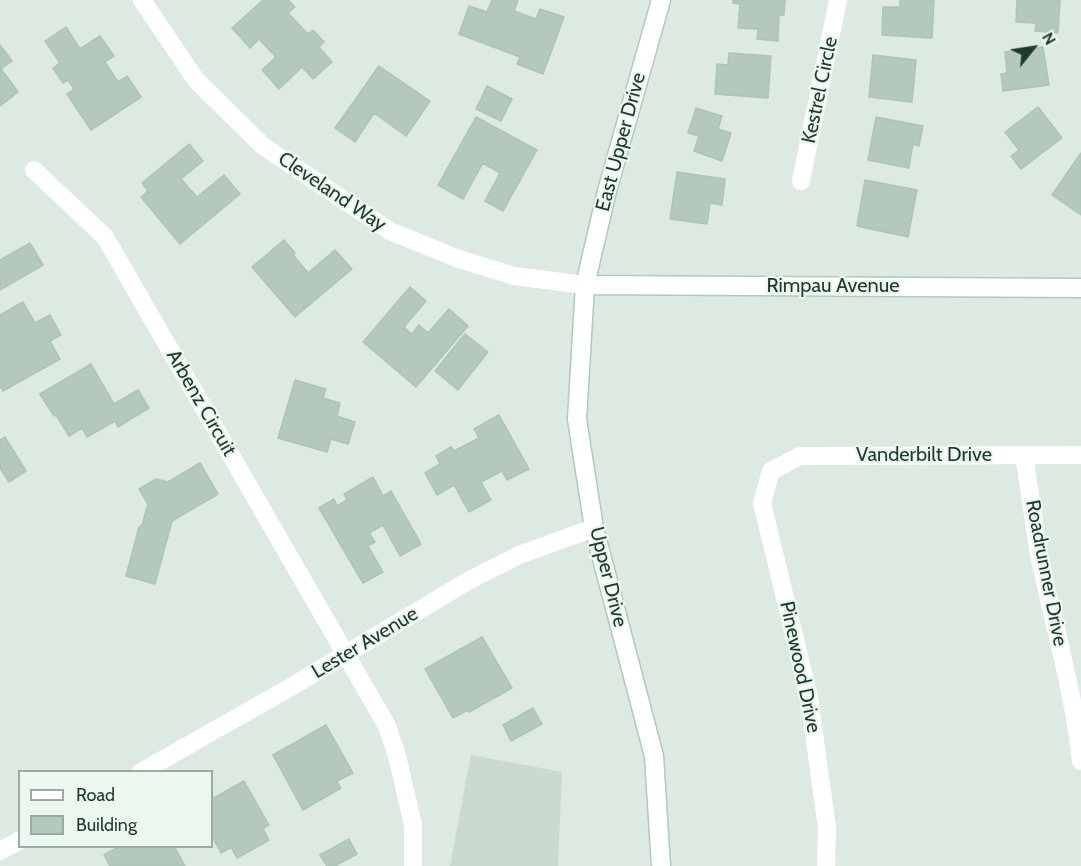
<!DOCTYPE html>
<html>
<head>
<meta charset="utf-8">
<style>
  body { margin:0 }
  #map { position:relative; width:1081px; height:866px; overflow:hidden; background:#dceae1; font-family:Cabin,sans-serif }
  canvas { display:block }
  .legend { position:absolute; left:18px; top:770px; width:195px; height:78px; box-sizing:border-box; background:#ecf7f0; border:2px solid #99aba2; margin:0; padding:8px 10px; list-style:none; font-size:18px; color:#1d3a2d }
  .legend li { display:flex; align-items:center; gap:12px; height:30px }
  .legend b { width:30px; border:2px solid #99aba2 }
  .north { position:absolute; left:1003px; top:18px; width:60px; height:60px; -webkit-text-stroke:4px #ecf7f0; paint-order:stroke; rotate:60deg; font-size:16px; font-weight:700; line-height:24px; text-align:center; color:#1d3a2d }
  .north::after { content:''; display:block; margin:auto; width:21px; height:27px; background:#1d3a2d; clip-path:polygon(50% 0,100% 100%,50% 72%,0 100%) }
</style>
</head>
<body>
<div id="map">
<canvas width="1081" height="866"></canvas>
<ul class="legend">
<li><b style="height:8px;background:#fff"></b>Road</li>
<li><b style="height:16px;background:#b4c8bc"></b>Building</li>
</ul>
<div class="north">N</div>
</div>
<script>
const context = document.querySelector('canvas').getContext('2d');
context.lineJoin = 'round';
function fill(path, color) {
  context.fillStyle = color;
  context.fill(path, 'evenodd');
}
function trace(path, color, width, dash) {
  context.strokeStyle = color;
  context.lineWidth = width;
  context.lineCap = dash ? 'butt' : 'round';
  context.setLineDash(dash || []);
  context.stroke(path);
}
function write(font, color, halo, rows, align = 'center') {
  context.font = font + ' Cabin,sans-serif';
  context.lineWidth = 4.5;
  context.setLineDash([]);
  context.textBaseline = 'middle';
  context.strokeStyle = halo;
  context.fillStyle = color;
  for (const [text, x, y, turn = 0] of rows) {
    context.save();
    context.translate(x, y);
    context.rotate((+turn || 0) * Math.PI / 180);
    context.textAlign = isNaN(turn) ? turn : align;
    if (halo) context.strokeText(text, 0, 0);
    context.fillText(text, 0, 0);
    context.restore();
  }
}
const built = new Path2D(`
  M471,755L562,772L558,866H450Z`);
const building = new Path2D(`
  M263,0H288L295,7L288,13L308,34L313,30L324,42L319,47L332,62L313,79L302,67L279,89L262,70L276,57L259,39L250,48L232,28Z
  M492,0H518L514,11L536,19L540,9L564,17L543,74L517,64L520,57L459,34L469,6L487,12Z
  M733,0H785L784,15H779L778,41L757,39L758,29L738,28L740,4L733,3Z
  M900,0H934L932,38L882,35L883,7H900Z
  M1017,0H1060L1058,33L1035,31L1036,23L1016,22Z
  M66,27L80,49L100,36L114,56L105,62L118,82L127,76L141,97L91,130L67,94L74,89L68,80L63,83L53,68L60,63L45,41Z
  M0,45L12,61L1,69L18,92L0,106Z
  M1043,47L1049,85L1003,91L1001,74L1007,73L1005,52Z
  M729,53L771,56L768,98L715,94L717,64L728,65Z
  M873,55L916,60L912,102L869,97Z
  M379,66L430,101L406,136L374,113L355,142L335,128Z
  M487,86L512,99L501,121L476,109Z
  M1038,107L1062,138L1021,169L1011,156L1019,150L1005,132Z
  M696,108L722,116L718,129L731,133L722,161L694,151L699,136L688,133Z
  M476,117L537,150L503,211L485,201L500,173L483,163L463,199L438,185Z
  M876,117L923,126L919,146L913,144L909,168L868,160Z
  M189,144L203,161L181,179L197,197L224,175L240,194L180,244L141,197L148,191L142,183Z
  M1081,153V215L1052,195Z
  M677,172L725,179L722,205L710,203L707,224L670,219Z
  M865,180L917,190L908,237L857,226Z
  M284,240L295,253L293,255L308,273L335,250L352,269L295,317L252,267Z
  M30,243L43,265L0,290V260Z
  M410,287L426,301L404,327L412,334L419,325L428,333L449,309L468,326L416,387L363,342Z
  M23,302L35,323L50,315L61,335L50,341L60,359L3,391L0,386V315Z
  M465,334L488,352L458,390L435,371Z
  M91,364L114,404L138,390L149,408L118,427L115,421L87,437L82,428L69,436L56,415L54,416L40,394Z
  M295,380L326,389L323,398L340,403L337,416L355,422L348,444L331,439L327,452L278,438Z
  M499,415L529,469L507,480L502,471L481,482L491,500L469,512L454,485L437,495L425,473L440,464L436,456L451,447L454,451L479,438L474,429Z
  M5,437L26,471L9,482L0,468V440Z
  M200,463L218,494L172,521L155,584L126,576L139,527L142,525L148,504L139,489L156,479L168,482Z
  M373,477L383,496L391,491L421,544L400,556L383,525L369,533L375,542L368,546L383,572L363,583L319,508L334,499L337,506L347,500L344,494Z
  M482,637L512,688L469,712L468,710L453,718L425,669Z
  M533,708L542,724L511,741L503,725Z
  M326,725L353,773L337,781L341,788L303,810L273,755Z
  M244,781L269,825L263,829L269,840L237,858L231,847L221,853L212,837V799Z
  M349,839L357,854L335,866H327L320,855Z
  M120,846H174L185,866H110L104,855Z`);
const minor = new Path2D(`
  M34,170L105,237L387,726L397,756L413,825V866
  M801,181L838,0
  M1024,455C1030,491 1034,528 1041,564C1055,629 1074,694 1081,761
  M141,772L289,688L468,581L519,555L594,528
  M0,851L20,840
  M826,866L827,828L809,697L762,503L771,471L800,456L1081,455`);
const tertiary = new Path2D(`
  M142,0L196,80L263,146L390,231L456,258L514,276L585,285`);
const secondary = new Path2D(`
  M661,0L607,191L585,285L577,419L594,528L654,756L661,866
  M585,285L1081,288`);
const streetNames = [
  ["Kestrel Circle",820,90,-78],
  ["East Upper Drive",621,142,-75],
  ["Cleveland Way",332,192,34],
  ["Rimpau Avenue",833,286],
  ["Arbenz Circuit",201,403,60],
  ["Vanderbilt Drive",924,455],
  ["Roadrunner Drive",1046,573,79],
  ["Upper Drive",608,577,76],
  ["Lester Avenue",365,643,-31],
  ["Pinewood Drive",800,667,78]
];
fill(built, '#cadad0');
fill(building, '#b4c8bc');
trace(building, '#aec4b7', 1.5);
trace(secondary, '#aecbbb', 21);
trace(minor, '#fff', 18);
trace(tertiary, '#fff', 18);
trace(secondary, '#fff', 18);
write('20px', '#1d3a2d', '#ecf7f0', streetNames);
</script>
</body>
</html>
